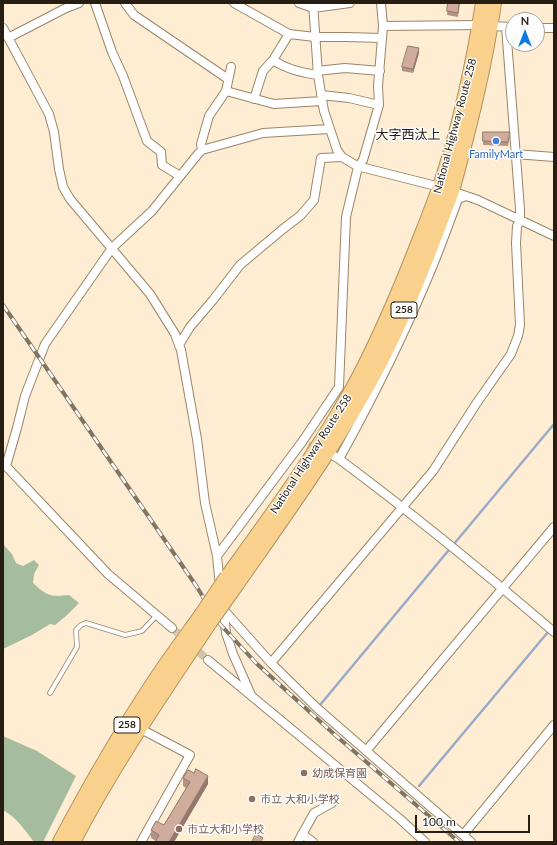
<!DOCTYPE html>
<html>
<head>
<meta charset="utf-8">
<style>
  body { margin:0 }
  #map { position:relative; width:557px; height:845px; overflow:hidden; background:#ffedd3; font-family:Lato,sans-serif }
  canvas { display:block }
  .frame { position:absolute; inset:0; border:4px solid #261e12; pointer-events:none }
  .north { position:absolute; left:505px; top:12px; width:40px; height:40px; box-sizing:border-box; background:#fdfdfd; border:1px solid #a7a49f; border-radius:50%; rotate:0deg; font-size:11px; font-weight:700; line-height:16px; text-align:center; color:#261e12 }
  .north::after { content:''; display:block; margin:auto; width:14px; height:18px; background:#0f7ae1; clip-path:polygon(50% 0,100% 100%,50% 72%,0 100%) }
  .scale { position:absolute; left:415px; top:815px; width:115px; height:18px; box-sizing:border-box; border:2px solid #261e12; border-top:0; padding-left:5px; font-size:12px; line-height:14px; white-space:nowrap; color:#261e12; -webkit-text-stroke:3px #fdfdfd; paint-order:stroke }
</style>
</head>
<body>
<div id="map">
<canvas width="557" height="845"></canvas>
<div class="frame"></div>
<div class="north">N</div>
<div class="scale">100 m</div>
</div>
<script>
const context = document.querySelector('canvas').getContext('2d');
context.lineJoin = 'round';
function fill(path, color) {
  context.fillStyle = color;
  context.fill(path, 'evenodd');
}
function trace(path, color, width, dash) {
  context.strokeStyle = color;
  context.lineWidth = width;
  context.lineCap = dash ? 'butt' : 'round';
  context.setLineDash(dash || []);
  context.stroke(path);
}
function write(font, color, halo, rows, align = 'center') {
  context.font = font + ' Lato,"Noto Sans JP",sans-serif';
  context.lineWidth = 3;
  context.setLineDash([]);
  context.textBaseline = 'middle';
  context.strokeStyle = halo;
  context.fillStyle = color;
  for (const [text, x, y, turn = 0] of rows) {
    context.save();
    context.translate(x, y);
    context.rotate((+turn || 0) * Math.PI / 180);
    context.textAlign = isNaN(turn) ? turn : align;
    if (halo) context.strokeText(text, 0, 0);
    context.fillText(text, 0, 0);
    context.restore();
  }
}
const forest = new Path2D(`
  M3,544L12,554L16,563L23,566L34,560L39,565L34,574L33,583C47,596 50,597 69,595L79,603L66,616L55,625L50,624L32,635L3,649Z
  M3,736L37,751L76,776L43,842H34C25,830 16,817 3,810Z`);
const stream = new Path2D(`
  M454,544L554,424
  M320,705L448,551
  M419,786L548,632`);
const streetTunnel = new Path2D(`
  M308,445L320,450
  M172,628L208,660`);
const lane = new Path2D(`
  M50,693L77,647L76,630L81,625L86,623L125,635L142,631L157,615`);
const street = new Path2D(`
  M95,3L112,52L123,76L147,141L161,152L162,165L180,176
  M125,3L134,15L228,79
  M234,3L289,34L315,37H346L382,38
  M299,3L313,8L350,3
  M313,3L318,75L324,111L337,150L342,157L357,166L440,187L478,200L554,236
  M383,26L479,25
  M491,26L513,27
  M3,28L49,114L54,132L59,169L63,187L70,199L150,294L175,334L181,350L197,439L205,503L217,556L220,586
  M537,28H554
  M8,38L66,8L79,3
  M273,60C286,69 302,73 318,75
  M317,71L345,68L380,71
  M226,91L274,104L322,101
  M321,95L349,98L379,105
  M254,99L263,71L273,60L289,34
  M202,150L201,144L209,116L226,91L231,67
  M515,154L554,157
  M179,345L190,327L213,300L240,265L283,229L300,216L314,200L321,158L342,157
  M334,456L339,459C413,514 484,572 554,632
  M339,459C374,396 406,331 433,265C442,243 450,221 458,199L466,196
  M3,463L108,574L172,628
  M6,466L17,428L25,396L45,344L112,248L152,211L198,154L202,150L263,133L330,129
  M217,556L302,442L339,387L346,217L358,167L363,160L379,105L378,86L383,26L381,3
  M223,605L226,633L233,654L251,695
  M223,609L271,663L317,708L471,842
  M208,660L400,819L425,842
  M271,663L433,471L476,404L511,354L518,336L520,325L516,243L517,226L520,221V209L506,27
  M139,728L190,755L141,842
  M366,751L554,527
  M302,834L313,842
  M463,835L554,725
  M298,842L314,813L332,803`);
const highway = new Path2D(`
  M227,577C268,520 310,463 345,402C371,358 391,311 410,264C420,238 431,212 440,186C460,127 473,65 483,3
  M237,584C288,511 342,437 383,357C410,303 431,247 452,191C469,129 485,67 494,3
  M60,842C90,785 122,730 158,676C172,655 187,635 202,614
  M73,842C113,765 162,694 210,622`);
const rail = new Path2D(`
  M3,305L197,587L218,622L256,663L334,734L459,842`);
const highwayBridge = new Path2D(`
  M202,614L227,577
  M210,622L237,584`);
const wall = new Path2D(`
  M448,3H460L458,17L447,15Z
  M419,53L413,73L402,71V67Z
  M510,136L508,146L483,145V141Z
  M183,778L208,784L174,842H155L156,841L151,838V830L164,825L186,788L183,786Z`);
const shadedWall = new Path2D(`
  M419,48V53L413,73V69Z
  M208,776V784L174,842H169Z`);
const building = new Path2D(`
  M448,3H459L458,13L447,11Z
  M408,46L419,48L413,69L402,67Z
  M483,132H510L508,142L483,141Z
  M196,769L208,776L169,842H155L159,835L151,830L156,821L164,825L190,782L183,778L188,770L194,773Z
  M256,834L263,838L260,842H252Z`);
const markers = [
  [496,141,4,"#3f7fe0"],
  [304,773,4,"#8d6e63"],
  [252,799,4,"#8d6e63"],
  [179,829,4,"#8d6e63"]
];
const shields = [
  [404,310,26],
  [127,725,26]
];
const shieldNames = [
  ["258",404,310],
  ["258",127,725]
];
const streetNames = [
  ["National Highway Route 258",455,126,-75],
  ["National Highway Route 258",311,454,-57]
];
const shopNames = [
  ["FamilyMart",496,154]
];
const educationNames = [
  ["幼成保育園",312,773],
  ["市立 大和小学校",260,799],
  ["市立大和小学校",187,829]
];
const quarterNames = [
  ["大字西汰上",408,135]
];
fill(forest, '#a5bc9f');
trace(stream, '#99abc8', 2.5);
trace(streetTunnel, '#d4c4ac', 8, [8, 4]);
trace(lane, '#9a8568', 5.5);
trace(street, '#9a8568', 10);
trace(highway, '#b09262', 16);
trace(lane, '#fff', 4);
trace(street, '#fff', 8);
trace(highway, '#fad08d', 14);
trace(rail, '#807462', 4);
trace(rail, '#fdfdfd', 2.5, [8]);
trace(highwayBridge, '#b09262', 16, []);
trace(highwayBridge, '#fad08d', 14);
fill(wall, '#b39486');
fill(shadedWall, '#92786d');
fill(building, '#d0ac9c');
trace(building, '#92786d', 1);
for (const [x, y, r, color] of markers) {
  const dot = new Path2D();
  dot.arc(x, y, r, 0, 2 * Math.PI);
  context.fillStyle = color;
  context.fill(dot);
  trace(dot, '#fdfdfd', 1.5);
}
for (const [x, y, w] of shields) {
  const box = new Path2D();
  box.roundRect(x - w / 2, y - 8, w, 16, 3);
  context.fillStyle = '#fdfdfd';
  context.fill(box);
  trace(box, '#261e12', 1);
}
write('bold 10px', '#261e12', null, shieldNames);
write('11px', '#261e12', '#fdfdfd', streetNames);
write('11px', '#366cbe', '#fdfdfd', shopNames);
write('11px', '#785e54', '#fdfdfd', educationNames, 'left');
write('13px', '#261e12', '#fdfdfd', quarterNames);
</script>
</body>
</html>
